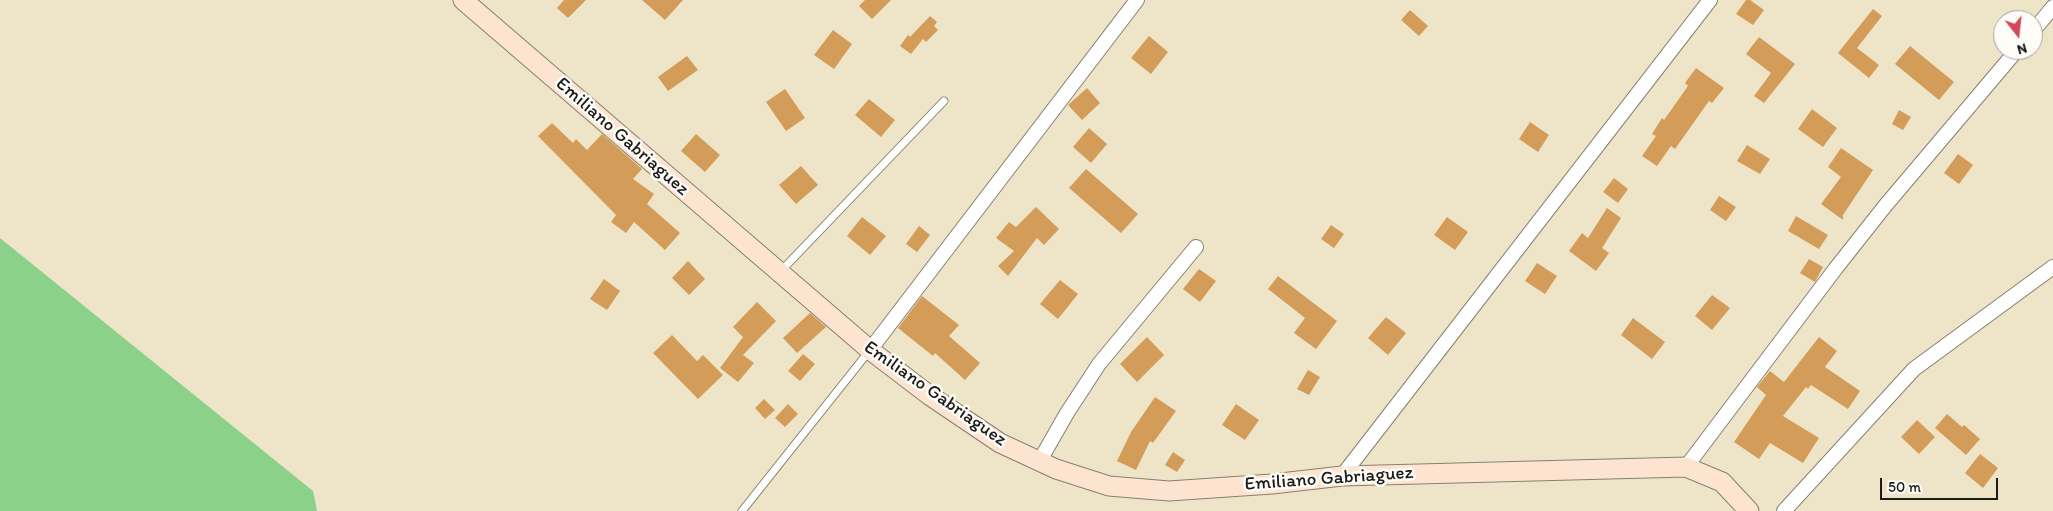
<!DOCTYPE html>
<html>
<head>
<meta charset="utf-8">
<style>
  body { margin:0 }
  #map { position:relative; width:2053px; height:511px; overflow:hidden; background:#eee5c8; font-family:Itim,sans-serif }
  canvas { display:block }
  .north { position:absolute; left:1993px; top:10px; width:50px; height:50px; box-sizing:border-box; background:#fdfcf7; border:1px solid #a3a29f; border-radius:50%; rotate:164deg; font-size:14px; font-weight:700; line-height:20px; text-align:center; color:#1c1c1c }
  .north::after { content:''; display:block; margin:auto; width:18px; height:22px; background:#d1495b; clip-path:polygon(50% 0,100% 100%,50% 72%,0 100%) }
  .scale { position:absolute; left:1880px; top:478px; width:118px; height:22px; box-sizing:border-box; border:2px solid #1c1c1c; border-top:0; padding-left:6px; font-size:15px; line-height:18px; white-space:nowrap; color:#1c1c1c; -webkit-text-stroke:4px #fdfcf7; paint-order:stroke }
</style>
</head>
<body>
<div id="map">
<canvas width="2053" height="511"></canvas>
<div class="north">N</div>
<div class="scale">50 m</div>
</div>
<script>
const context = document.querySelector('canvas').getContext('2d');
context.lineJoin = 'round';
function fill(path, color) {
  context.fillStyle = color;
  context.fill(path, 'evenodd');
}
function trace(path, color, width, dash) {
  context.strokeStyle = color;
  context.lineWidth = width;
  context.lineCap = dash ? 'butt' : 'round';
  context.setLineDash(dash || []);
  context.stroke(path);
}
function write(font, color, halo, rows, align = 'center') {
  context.font = font + ' Itim,sans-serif';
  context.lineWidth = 5;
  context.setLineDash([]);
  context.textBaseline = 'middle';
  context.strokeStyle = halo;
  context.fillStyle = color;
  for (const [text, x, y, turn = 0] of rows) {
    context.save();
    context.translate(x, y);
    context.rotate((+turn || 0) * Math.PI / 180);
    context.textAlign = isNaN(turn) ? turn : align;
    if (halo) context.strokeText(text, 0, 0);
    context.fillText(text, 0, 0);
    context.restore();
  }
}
const green = new Path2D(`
  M0,238L313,491L317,511H0Z`);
const building = new Path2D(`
  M564,0H586L568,18L557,8Z
  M642,0H683L665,20Z
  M865,0H891L872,19L859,6Z
  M1746,0H1750L1764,10L1753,25L1736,14Z
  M1873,9L1882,16L1857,48L1879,65L1869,78L1838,53Z
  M1410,10L1428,26L1419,36L1401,20Z
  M930,16L937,22L934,26L938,30L926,42L923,39L911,54L900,46L908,35L910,37Z
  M833,30L852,44L834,69L814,55Z
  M1149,36L1168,52L1151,74L1131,58Z
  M1759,37L1795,64L1764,103L1754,96L1771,73L1746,54Z
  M1910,46L1954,82L1939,100L1895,64Z
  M687,56L698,70L668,91L658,77Z
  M1696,68L1724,88L1712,103L1709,101L1675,149L1671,146L1657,166L1642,156L1656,136L1652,134L1662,118L1664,120L1688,86L1685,83Z
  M1087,88L1100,103L1082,120L1068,105Z
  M785,89L805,118L786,131L766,102Z
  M869,99L895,120L881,137L855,115Z
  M1812,109L1837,128L1823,147L1798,129Z
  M1899,110L1911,117L1903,130L1892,124Z
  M1530,122L1549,135L1538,152L1519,139Z
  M552,123L573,143L576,139L587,150L602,134L642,169L633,179L654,194L647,204L680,233L665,250L634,222L626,233L611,222L616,215L538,136Z
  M1089,128L1107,144L1091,163L1073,147Z
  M696,134L720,155L705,172L681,151Z
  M1747,145L1770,159L1760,174L1737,161Z
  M1841,148L1873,170L1843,215V220L1821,204L1841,177L1828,167Z
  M1958,154L1973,165L1959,184L1944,173Z
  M801,166L818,185L796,204L779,185Z
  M1086,169L1138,214L1121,233L1069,188Z
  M1614,178L1628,189L1618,203L1603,192Z
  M1719,196L1736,207L1726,221L1710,210Z
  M1036,207L1059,229L1044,245L1037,238L1008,276L998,266L1014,251L996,238L1009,222L1016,227Z
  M1607,208L1621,218L1602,248L1609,253L1596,271L1569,251L1582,233L1588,238Z
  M1796,216L1828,235L1819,249L1788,231Z
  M862,217L886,236L870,255L847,236Z
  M1447,217L1468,232L1455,250L1434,235Z
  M1331,225L1344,234L1334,248L1321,239Z
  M919,226L930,235L917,252L906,244Z
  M1809,259L1823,267L1815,282L1800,273Z
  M688,261L705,279L689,295L672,278Z
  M1537,263L1557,276L1545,294L1525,281Z
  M1199,269L1216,281L1200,302L1183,289Z
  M1278,276L1337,321L1316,349L1294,333L1305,318L1268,289Z
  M604,279L620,291L607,310L590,299Z
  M1060,280L1078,294L1058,319L1040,304Z
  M1712,295L1730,308L1712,330L1695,316Z
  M922,296L959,325L949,336L980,363L965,380L935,353L933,356L898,328Z
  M757,302L776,321L743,355L754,363L738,382L720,368L743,337L733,327Z
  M810,313L826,327L797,353L783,338Z
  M1386,317L1406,333L1388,355L1368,338Z
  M1633,318L1665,342L1652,359L1621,335Z
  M672,335L697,361L703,355L723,375L698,399L653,353Z
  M1147,337L1164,355L1137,382L1120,364Z
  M1819,337L1837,351L1825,367L1860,391L1848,409L1811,385L1808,389L1806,387L1783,416L1819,438L1803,463L1770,443L1759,459L1734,442L1766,395L1757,387L1770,371L1784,382Z
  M803,354L815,364L800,381L788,371Z
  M1308,370L1320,377L1309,395L1297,389Z
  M1155,397L1176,411L1153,443L1150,441L1136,470L1117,461L1131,432Z
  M764,399L775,410L765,419L755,408Z
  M788,404L798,414L785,427L775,418Z
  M1236,404L1259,420L1245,440L1222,425Z
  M1947,414L1962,427L1964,425L1980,439L1966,455L1935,428Z
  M1917,420L1935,437L1919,454L1901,437Z
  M1173,452L1185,460L1177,472L1165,465Z
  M1980,454L1998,468L1983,488L1965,473Z`);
const lane = new Path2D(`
  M780,272L944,101
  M742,511L870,350`);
const street = new Path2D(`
  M2033,31L2053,7
  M870,350L1137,0
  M1039,462L1067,413L1099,364L1196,247
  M1686,467L1836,268L1885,206L2017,50
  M1342,476L1710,0
  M1784,511L1914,369L2053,267`);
const secondary = new Path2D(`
  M463,0L870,350L929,395L1000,443L1056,469L1109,486L1169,491L1272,484L1342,476L1686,467L1722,482L1749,511`);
const streetNames = [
  ["Emiliano Gabriaguez",622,137,41],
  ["Emiliano Gabriaguez",935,394,35],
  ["Emiliano Gabriaguez",1329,479,-4]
];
fill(green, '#8bd18a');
fill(building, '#d49c59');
trace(lane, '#858072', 9);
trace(street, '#858072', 16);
trace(secondary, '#858072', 21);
trace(lane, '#fff', 7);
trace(street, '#fff', 14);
trace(secondary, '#fde4d1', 19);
write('19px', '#1c1c1c', '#fdfcf7', streetNames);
</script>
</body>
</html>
